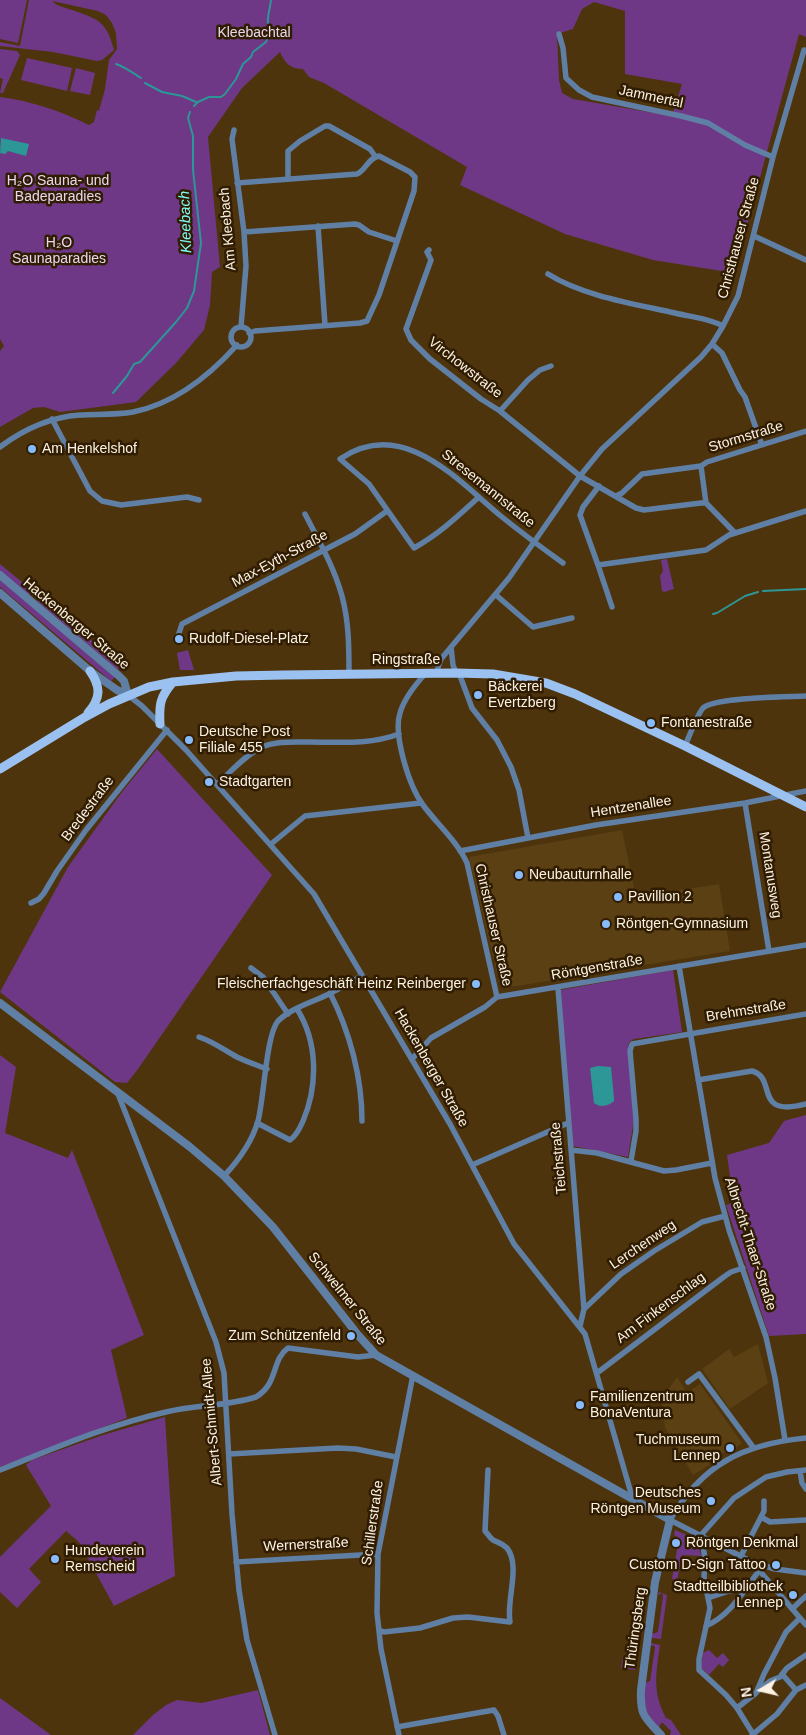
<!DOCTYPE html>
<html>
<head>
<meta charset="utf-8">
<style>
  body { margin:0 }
  #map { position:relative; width:806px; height:1735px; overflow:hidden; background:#4e340c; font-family:Arial,sans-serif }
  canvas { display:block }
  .north { position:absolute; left:736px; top:1665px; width:50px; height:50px; -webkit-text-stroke:4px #301c00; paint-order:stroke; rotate:261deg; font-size:14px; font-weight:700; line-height:20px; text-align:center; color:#fcf2e4 }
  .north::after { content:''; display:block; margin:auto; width:18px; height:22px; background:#fcf2e4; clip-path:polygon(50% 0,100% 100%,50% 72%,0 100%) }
</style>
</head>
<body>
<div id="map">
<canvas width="806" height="1735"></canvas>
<div class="north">N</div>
</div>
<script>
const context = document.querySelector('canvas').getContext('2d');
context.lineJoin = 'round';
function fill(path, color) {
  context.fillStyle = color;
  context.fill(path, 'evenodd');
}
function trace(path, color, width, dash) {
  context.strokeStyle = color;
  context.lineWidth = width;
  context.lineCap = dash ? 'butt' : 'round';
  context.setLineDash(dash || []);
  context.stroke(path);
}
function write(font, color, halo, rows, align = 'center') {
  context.font = font + ' Arial,sans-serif';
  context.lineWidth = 5;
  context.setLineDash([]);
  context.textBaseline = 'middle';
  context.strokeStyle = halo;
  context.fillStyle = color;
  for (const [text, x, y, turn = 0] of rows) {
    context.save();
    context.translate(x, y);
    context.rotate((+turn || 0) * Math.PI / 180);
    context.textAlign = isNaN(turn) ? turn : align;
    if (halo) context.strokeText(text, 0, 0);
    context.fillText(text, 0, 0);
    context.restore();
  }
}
const built = new Path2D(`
  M622,830L636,897L719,884L730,951L517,986H511L502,982L497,973L469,857Z
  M758,1344L768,1383L730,1409L702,1369L729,1349L734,1357Z
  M677,1377L687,1393L700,1384L742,1443L733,1450L732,1448L728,1452L727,1451L725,1452L710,1463L711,1464L693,1475L665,1428L662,1398Z`);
const green = new Path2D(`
  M0,0H27L18,43L0,39Z
  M29,0H806V37L799,34L734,273L653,260L565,234L460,185L467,167L324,83L309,77L303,69C290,69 285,63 280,52L242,88L208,137L220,267L212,272L210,305L204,330L176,363L136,402L60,412L44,407L33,408L0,427V351L4,346L0,339V97C31,101 61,111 89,125L94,122L97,110L99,111L105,89L109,60L117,49L116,33L112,23L106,15L98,11L52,1C56,5 62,7 69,9C97,19 106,19 114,50L102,60L97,61L53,52L0,46V42L20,46ZM594,2L625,11V74L682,84L672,116L573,99L562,93L559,80L557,34L573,29L582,9Z
  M0,49L17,51L20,55L3,93H0L3,79L0,78Z
  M27,58L72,68L67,91L21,80Z
  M76,68L95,73L90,95L70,91Z
  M667,559L674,589L664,592L662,591L660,576L663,571L661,560Z
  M0,564L33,591L29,595L0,571Z
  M0,580L115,677L111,681L0,587Z
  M39,597L118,662L119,667L118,670L37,601Z
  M188,650L194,670H180L177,653Z
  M157,749L272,875L138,1069L127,1083L115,1082L0,992L68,867L122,792Z
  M673,970L682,1032L634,1039L629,1042L628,1048L634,1119L628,1157L573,1146L560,990Z
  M0,1055L16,1067L5,1133L68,1158L72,1150L144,1335L111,1350L127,1418L0,1467Z
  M806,1115V1334L769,1336L726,1205L734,1203L727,1155L769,1143L784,1121Z
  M165,1417L175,1576L114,1606L79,1542L66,1531L29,1569L41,1582L17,1608L0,1592V1557L51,1506L26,1465L32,1460L103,1435Z
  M675,1530L694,1538L702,1556L682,1555L677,1580L672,1579L679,1538L674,1535Z
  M659,1592L667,1595L661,1639L652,1638V1634L658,1632L663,1596L662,1593L658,1595Z
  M651,1643L660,1645C656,1673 652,1692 666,1718L671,1720L681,1735H670L671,1731L663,1723H661L659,1728C644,1712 643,1704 645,1683L650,1681L655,1648L654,1645L651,1646Z
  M709,1650L717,1658L723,1653L729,1660L723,1667L719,1664L709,1675L701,1668L703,1653Z
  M623,1656L636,1657L635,1670L621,1668Z
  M258,1690L270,1735H133L153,1715L166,1705L177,1700L202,1703Z
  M0,1698L51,1735H0Z`);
const water = new Path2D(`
  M1,138L29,144L26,156L8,151L5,154L0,153Z
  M598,1066L611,1067L614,1098V1101C609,1106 600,1108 594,1103L590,1068Z`);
const stream = new Path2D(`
  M116,64C125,67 133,73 141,78
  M145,83L162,92L182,96L196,102
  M194,106L198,102L209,97H221L225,94L236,79L243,64L251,57L253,52L266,42L270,31C265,22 270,10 271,0
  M113,393L127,376L134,364L140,362L176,322L187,308L194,291L201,243L193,170V136L188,118L190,112
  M763,591L806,589
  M713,614L717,613L745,596L758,592`);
const minor = new Path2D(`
  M559,34L563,48L566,78L579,90L592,97L681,116L708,123L745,145L773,157
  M234,130L232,139L244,232L246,266L241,327
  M288,179V151L300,141L325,126H329L370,149L375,156
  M237,183L357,174C366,170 368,158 379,156L410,172L415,177L414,191L379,295L367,321L360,323L255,331L249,333
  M318,226L325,325
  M244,232L355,224L359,225L369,232L397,241
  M754,236L806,260
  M429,250L427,252L431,260L406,329L411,340L430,359L481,399L500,411L580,476L636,508L644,510L701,503H706
  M548,274C583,296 635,304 675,313C691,317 709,318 723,326
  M231 337a10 10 0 1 1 20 0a10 10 0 1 1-20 0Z
  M712,344L722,353L740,390L745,397L762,445
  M500,411L528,380L540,370L551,366
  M52,419L90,491L102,501L121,505L187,497L199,500
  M0,447C24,429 50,417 80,415C98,414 115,415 133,412C174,404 209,376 237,345
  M599,486L583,507L580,515L598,565L706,550L729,535L806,511
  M616,496L622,493L642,474L701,466
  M479,497C457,517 439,534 414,548L369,484L340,459C403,416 457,480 502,517C522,533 542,548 563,563
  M305,514C319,541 334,567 342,596C349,622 349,648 349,674
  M735,533L706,503L701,466L707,462L806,431
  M598,565L612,607
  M496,595L533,627L572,618
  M178,636L182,624L355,534L387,511
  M451,647L453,665L456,673
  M459,673L472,708L497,740L511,767L519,790L528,838
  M425,674C415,685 404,699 400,713C393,735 409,786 423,805C437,824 457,841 467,863L497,997
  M438,674V667L441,659L509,578L580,476L602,449L701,357L712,344L723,326L738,296L773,157L804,50
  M128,695L142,706L186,750L314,894L450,1124L514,1244L585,1334L633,1500
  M685,746C689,737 697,715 703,708C714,697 788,697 806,696
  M217,784C231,772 245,755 262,747C276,741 292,742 307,742C338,742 370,745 399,734
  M745,803L769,951
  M271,844L305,816L421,803
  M460,851L596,825L745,803L806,791
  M31,903L39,899L44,893L57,871L86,830L167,730
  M679,966L715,1178L729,1230L766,1337L775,1378L785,1440
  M251,968L263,977L288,1014
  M558,988L584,1309L580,1326
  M330,993C350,1032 362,1078 362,1121
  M199,1037C214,1042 224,1050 237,1057C247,1062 257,1065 267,1069
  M412,1059L431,1038L485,1007L497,997L806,945
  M698,1080L752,1071C778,1078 752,1118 806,1104
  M118,1094L216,1342L224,1373L232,1514L239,1590L247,1640L275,1735
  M257,1123L290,1140C296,1136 300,1128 303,1121C318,1086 318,1042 297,1009
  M571,1150L597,1153L664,1171L676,1170L712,1163
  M631,1161L636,1131V1119L630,1051L632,1044L806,1014
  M472,1165L568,1123
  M224,1176C238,1161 252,1142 258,1121C264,1099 266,1035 278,1021C291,1008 313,1002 329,994C340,988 351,982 362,976
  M584,1309L621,1274L654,1251L702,1222L725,1216
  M597,1373L725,1276L731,1272L743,1268
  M688,1382L699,1374L753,1447
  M806,1438C744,1444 702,1464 670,1520L752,1562L775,1569L806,1573
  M229,1454L338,1448L356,1449L396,1457
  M0,1470C55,1448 108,1425 166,1412C196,1405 227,1406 256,1397C279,1383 271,1360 288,1348L358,1357L376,1355
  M800,1471L802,1483L806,1489
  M761,1517L770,1522L806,1520
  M701,1535L705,1558L704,1578L710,1608L699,1659V1670L726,1695L737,1708L753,1734
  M701,1535L734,1498L766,1477L787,1472L806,1470
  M741,1556L764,1511V1501
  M236,1562L378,1554
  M752,1562L806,1625
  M708,1598L729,1591L744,1589
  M792,1609L806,1596
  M706,1626C731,1615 743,1591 759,1571
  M379,1630L384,1632L420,1628L453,1618L468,1617L510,1622C506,1600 521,1566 507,1548C502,1543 499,1543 493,1540C490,1538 488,1534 485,1531L488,1470
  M782,1674L796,1690
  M758,1691L770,1681L780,1677L787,1668L806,1655
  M737,1708L756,1693L764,1674L786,1632L800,1618
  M397,1727L494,1710L498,1716L504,1735
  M399,1735L381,1649L377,1613L378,1554L413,1375
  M752,1735L777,1714L796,1690L806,1685`);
const tertiary = new Path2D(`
  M0,575L119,676L124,681L128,695
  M0,593L90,671L117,690L128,695
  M0,1003L190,1147L224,1176L273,1227L358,1335L376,1355L670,1520L655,1582L641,1690C640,1715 644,1717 661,1735`);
const primary = new Path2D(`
  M88,713C101,698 101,687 90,671
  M160,724C159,704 160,697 173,682
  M0,769L85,717L109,704L149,687L173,682L236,676L284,675L456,673L493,674L546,683L575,694L685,746L806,807`);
const markers = [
  [32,449,5,"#87bbfb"],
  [179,639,5,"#87bbfb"],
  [478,695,5,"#87bbfb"],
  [651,723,5,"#87bbfb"],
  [189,740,5,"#87bbfb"],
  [209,782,5,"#87bbfb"],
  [519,875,5,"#87bbfb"],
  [618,897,5,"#87bbfb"],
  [606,924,5,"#87bbfb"],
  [476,984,5,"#87bbfb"],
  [351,1336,5,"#87bbfb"],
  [580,1405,5,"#87bbfb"],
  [730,1448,5,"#87bbfb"],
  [711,1501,5,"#87bbfb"],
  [676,1543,5,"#87bbfb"],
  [55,1559,5,"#87bbfb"],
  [776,1565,5,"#87bbfb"],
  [793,1595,5,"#87bbfb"]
];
const parkNames = [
  ["Kleebachtal",254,33],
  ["H₂O Sauna- und",58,181],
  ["Badeparadies",58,197],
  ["H₂O",59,243],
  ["Saunaparadies",59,259]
];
const streetNames = [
  ["Jammertal",651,97,12],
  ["Am Kleebach",228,229,-95],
  ["Christhauser Straße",739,238,-75],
  ["Virchowstraße",465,368,38],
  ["Stormstraße",746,437,-17],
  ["Stresemannstraße",488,489,39],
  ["Max-Eyth-Straße",280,559,-28],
  ["Hackenberger Straße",76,624,40],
  ["Ringstraße",406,660],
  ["Hentzenallee",631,807,-9],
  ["Bredestraße",88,809,-53],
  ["Montanusweg",770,875,81],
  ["Christhauser Straße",493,925,77],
  ["Röntgenstraße",597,968,-10],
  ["Brehmstraße",746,1011,-9],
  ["Hackenberger Straße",431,1068,60],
  ["Teichstraße",559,1158,-95],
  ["Albrecht-Thaer-Straße",750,1244,72],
  ["Lerchenweg",643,1245,-34],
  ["Schwelmer Straße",347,1299,51],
  ["Am Finkenschlag",661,1308,-37],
  ["Albert-Schmidt-Allee",212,1422,-95],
  ["Schillerstraße",373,1523,-82],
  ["Wernerstraße",306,1545,-3],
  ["Thüringsberg",636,1628,-82]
];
const poiNames = [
  ["Am Henkelshof",42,449],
  ["Rudolf-Diesel-Platz",189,639],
  ["Bäckerei",488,687],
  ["Evertzberg",488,703],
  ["Fontanestraße",661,723],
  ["Deutsche Post",199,732],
  ["Filiale 455",199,748],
  ["Stadtgarten",219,782],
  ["Neubauturnhalle",529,875],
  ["Pavillion 2",628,897],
  ["Röntgen-Gymnasium",616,924],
  ["Fleischerfachgeschäft Heinz Reinberger",466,984,"right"],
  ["Zum Schützenfeld",341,1336,"right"],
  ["Familienzentrum",590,1397],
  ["BonaVentura",590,1413],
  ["Tuchmuseum",720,1440,"right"],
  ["Lennep",720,1456,"right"],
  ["Deutsches",701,1493,"right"],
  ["Röntgen Museum",701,1509,"right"],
  ["Röntgen Denkmal",686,1543],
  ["Hundeverein",65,1551],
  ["Remscheid",65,1567],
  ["Custom D-Sign Tattoo",766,1565,"right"],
  ["Stadtteilbibliothek",783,1587,"right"],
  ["Lennep",783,1603,"right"]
];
const waterNames = [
  ["Kleebach",186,222,-92]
];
fill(built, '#5b4013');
fill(green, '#6e3886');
fill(water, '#2d9696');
trace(stream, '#2d9696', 2);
trace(minor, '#607fa5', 5.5);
trace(tertiary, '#607fa5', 8);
trace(primary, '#9bc1f0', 9);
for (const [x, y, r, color] of markers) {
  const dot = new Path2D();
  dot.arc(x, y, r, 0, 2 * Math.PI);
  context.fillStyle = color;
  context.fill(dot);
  trace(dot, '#301c00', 2);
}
write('14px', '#e7d7ef', '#301c00', parkNames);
write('14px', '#fcf2e4', '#301c00', streetNames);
write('14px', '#fcf2e4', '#301c00', poiNames, 'left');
write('italic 15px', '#7ffaf9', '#301c00', waterNames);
</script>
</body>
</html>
